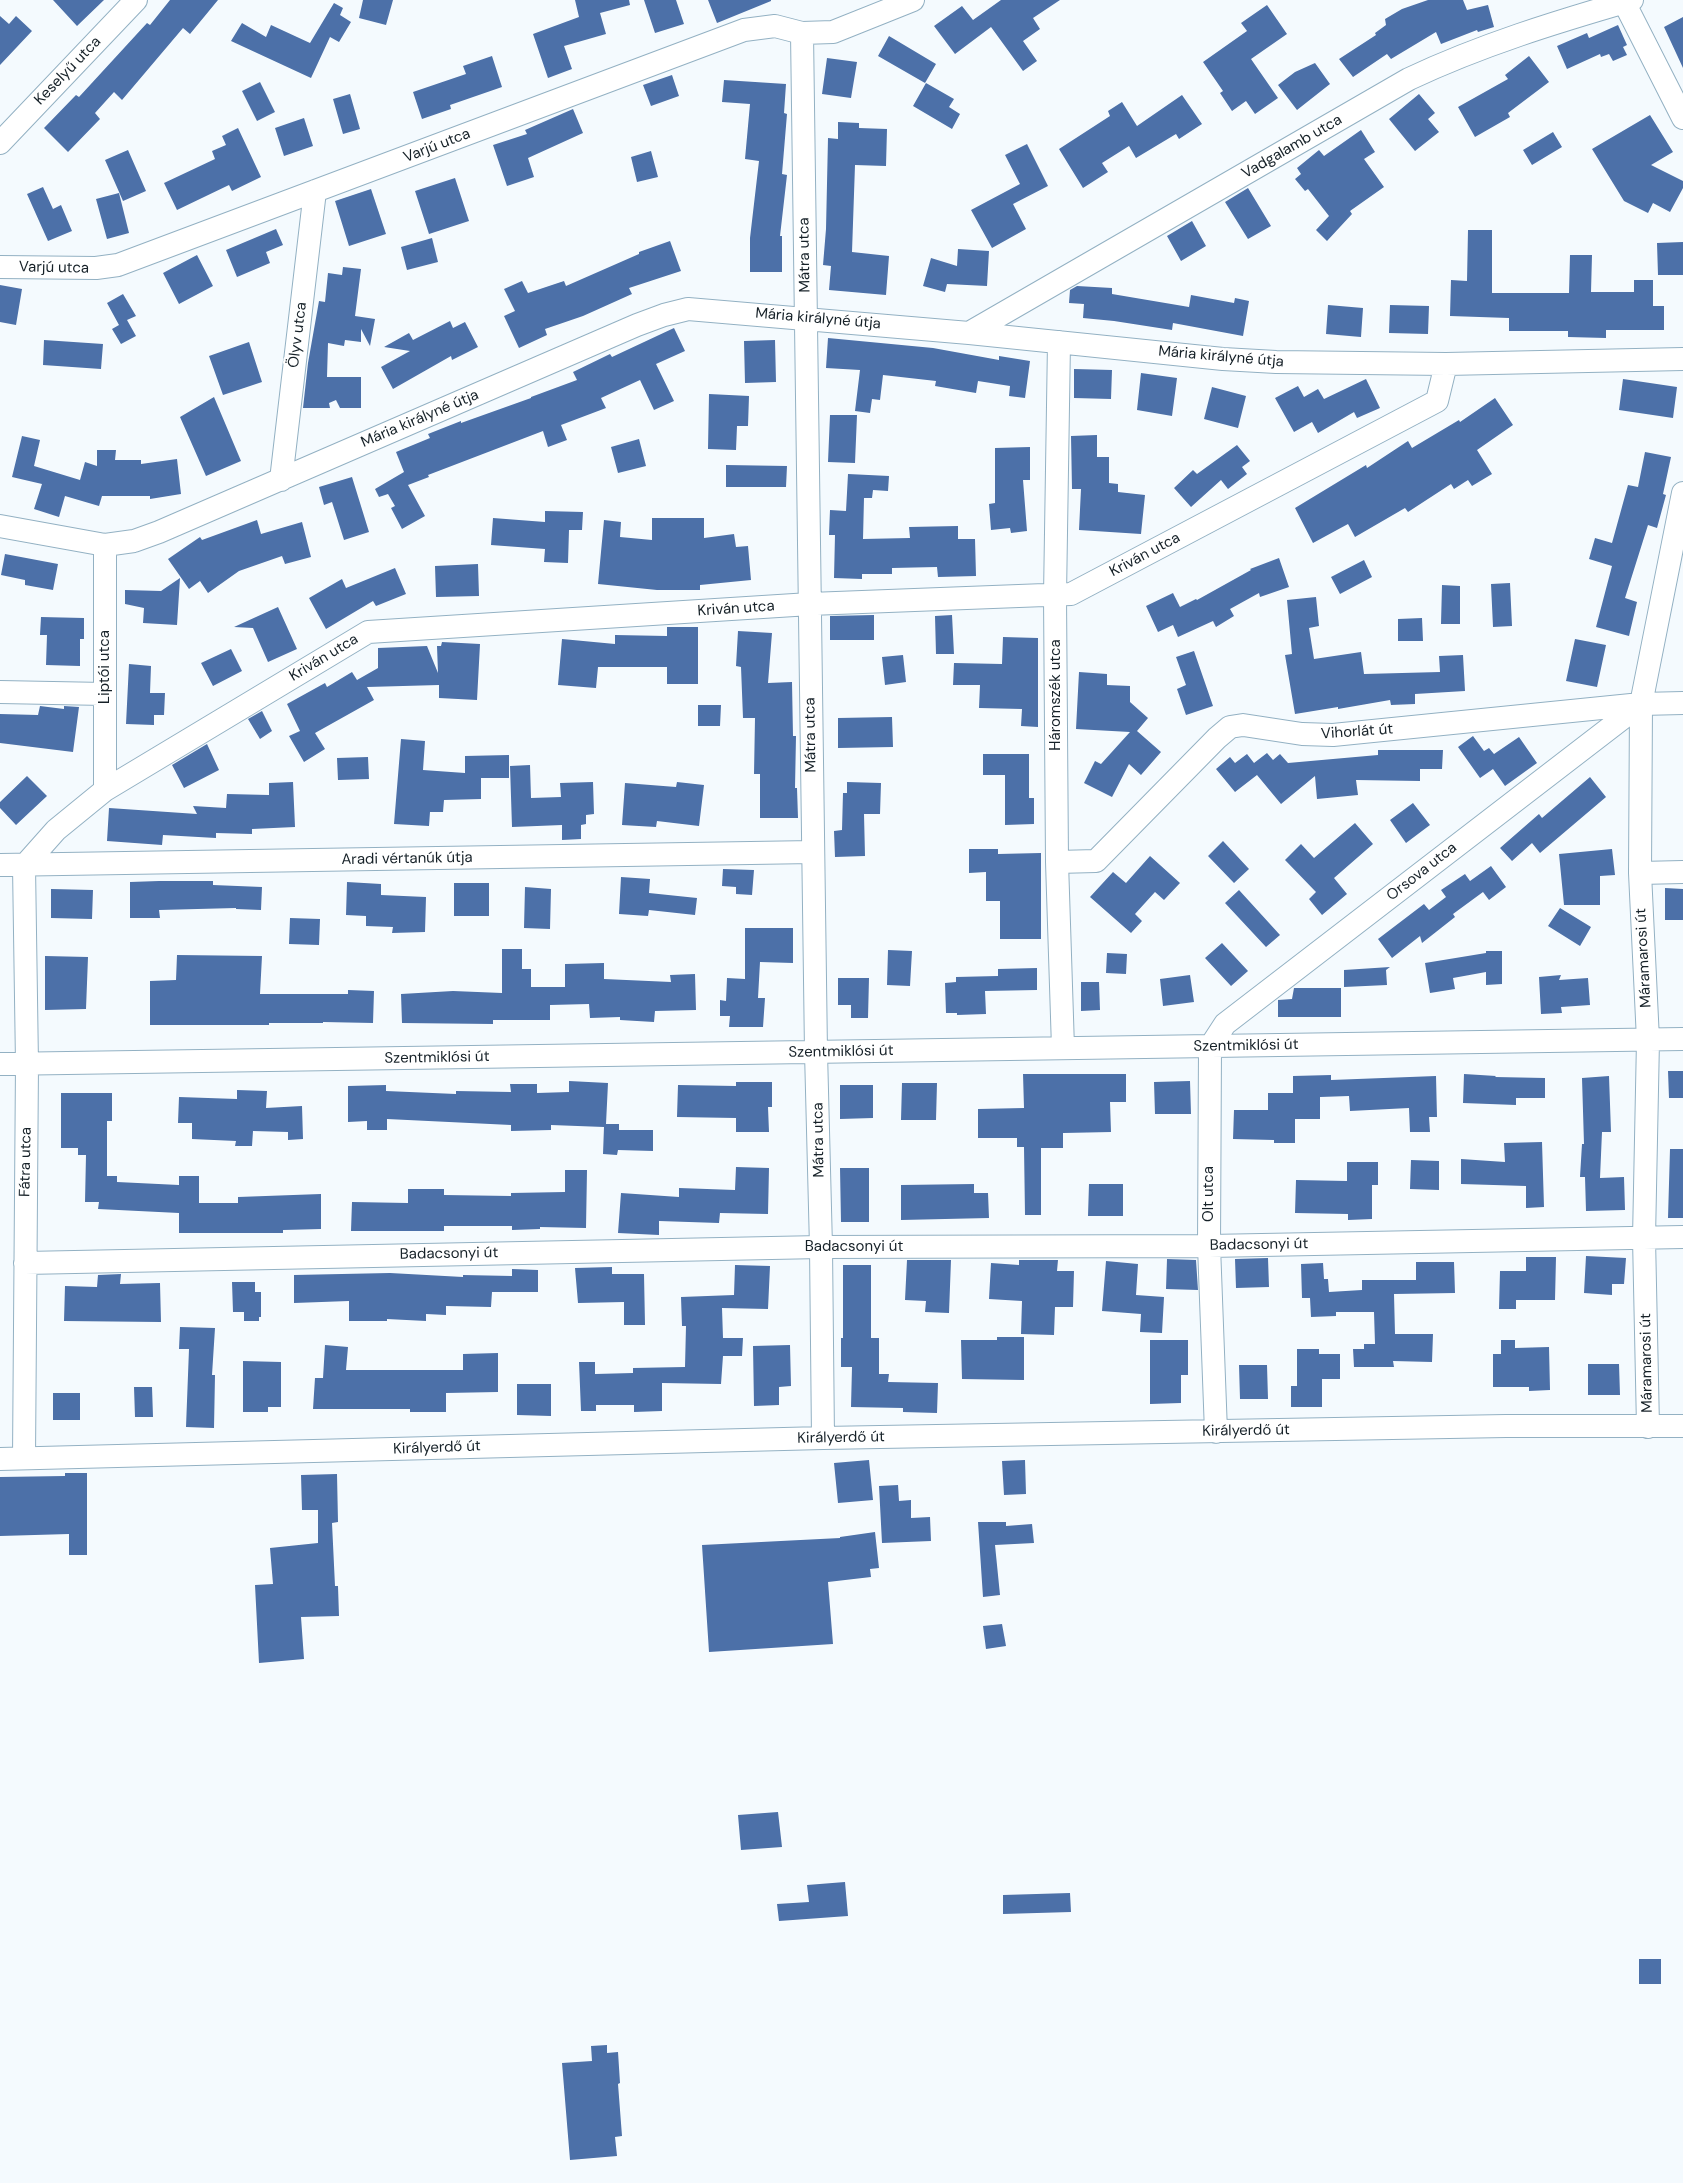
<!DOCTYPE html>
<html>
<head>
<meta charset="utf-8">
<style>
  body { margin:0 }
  canvas { display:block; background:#f4fafe }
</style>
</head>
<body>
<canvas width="1683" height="2183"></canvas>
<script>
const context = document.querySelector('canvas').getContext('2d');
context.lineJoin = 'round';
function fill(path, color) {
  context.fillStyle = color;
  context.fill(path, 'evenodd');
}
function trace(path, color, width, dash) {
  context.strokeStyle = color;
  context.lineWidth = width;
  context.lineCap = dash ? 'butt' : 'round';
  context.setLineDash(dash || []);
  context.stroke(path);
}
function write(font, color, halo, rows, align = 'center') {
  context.font = font + ' "DM Sans",sans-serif';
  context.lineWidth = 4.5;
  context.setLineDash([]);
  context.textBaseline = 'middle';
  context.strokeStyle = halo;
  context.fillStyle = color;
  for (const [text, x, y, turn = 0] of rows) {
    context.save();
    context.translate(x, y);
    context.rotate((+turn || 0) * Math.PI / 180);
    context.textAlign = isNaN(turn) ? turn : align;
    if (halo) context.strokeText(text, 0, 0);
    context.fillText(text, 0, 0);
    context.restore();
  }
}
const building = new Path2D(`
  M53,0H104L77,26Z
  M170,0H218L190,34L183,28L122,100L114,92L95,113L100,119L68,152L44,128L76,95L79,97L147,23L150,25Z
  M363,0H393L386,25L359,18Z
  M575,0H629L630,5L600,13L606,34L564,46L572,69L548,78L533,34L579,17Z
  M644,0H676L684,24L655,33Z
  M708,0H771V1L717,23Z
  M1001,0H1060L1033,18L1040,29L1023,41L1037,61L1023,71L991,27L955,54L934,26L962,6L973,20Z
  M1428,0H1463L1467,10L1488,5L1494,27L1478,32L1477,30L1441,44L1436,32L1391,59L1387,54L1353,77L1339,59L1376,35L1375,33L1386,25L1385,19L1402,9Z
  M334,3L343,8L340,15L351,22L339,42L330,37L311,78L231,41L242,23L266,37L271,25L310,43Z
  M1267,5L1287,34L1251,59L1278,98L1255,114L1246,101L1232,111L1220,93L1223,91L1203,62L1247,31L1241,23Z
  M0,16L9,24L16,16L32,31L0,65Z
  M1683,17V68L1664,27Z
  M1618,25L1627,45L1623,47L1627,55L1613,61L1609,54L1601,57L1600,54L1567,69L1557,46L1587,33L1589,38Z
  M889,36L936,64L925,83L878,56Z
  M492,56L502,87L450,105L451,109L422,119L413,92L466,74L463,66Z
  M1529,56L1549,82L1508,113L1510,117L1475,137L1458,107L1508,79L1505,75Z
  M827,58L857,62L851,98L822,94Z
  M1315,63L1330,84L1297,110L1278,85L1295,72Z
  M672,75L679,96L651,106L643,85Z
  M724,80L786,84L784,113L787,114L782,174L787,175L780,236H782V272H750V238L759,161L745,159L750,104L722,102Z
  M260,82L275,112L257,121L242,91Z
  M926,83L954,99L949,107L960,114L952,129L913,106Z
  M350,94L360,129L343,134L333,99Z
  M1419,94L1435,113L1428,119L1439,132L1415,151L1389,119Z
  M1182,95L1202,124L1179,139L1176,134L1136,158L1129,146L1102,163L1108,172L1083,188L1059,149L1110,116L1108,111L1122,102L1137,126Z
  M573,109L583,133L528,158L534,177L507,186L493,145L527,134L525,130Z
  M1650,115L1673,152L1651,165L1683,181V188L1670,212L1653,203L1648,213L1624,201L1592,149Z
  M304,118L313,146L284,156L275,128Z
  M838,122L859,123V128L887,129L886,166L855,165L852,252L889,256L886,295L829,290L831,266L823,265L826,229L828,138L838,139Z
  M238,128L261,177L232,191L229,185L177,210L164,183L215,159L212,151L226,145L222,136Z
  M1361,130L1375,152L1364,159L1384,187L1350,211L1352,214L1327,241L1316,230L1329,216L1308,189L1305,191L1295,179L1301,174L1297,168L1319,150L1324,156Z
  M1553,132L1562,147L1532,165L1523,150Z
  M1027,144L1048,186L1013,204L1026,229L992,248L971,210L1020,184L1005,155Z
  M128,150L146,191L123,201L105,160Z
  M651,151L658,177L637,182L631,157Z
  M455,178L469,221L429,234L415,191Z
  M43,187L53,209L61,205L72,231L48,241L27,194Z
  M1248,188L1271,226L1248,239L1225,202Z
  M371,189L386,234L349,246L335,201Z
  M119,193L129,233L107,239L96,199Z
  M1192,221L1206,246L1181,261L1167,236Z
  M276,229L283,245L266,252L270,263L237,277L226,250Z
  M1468,230H1492V293H1569L1570,255H1592L1591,292H1634V280H1653V306H1664V330H1606V338L1568,337V331H1509V318L1450,316L1451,280L1467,281Z
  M432,238L438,262L407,270L401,247Z
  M670,241L681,271L629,288L632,294L583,316L545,329L547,335L519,348L504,316L515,311L504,289L522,281L528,293L564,281L566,286L639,254V252Z
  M1683,242V275H1658L1657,243Z
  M958,249L989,251L987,286L947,284L945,292L923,286L931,258L957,266Z
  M197,255L213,286L179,304L163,273Z
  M343,267L361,269L355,316L375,319L370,346L361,329V342L345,340L344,346L328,343L327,377H361V408H340L336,400L329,403L330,408H303L308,363L319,301L325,302L328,273L342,275Z
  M0,285L22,289L16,325L0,322Z
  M1077,286L1112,288V294L1189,307L1191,295L1234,303L1235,298L1249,301L1243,336L1173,323L1172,330L1114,321L1083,318L1084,304L1069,303L1070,290Z
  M123,294L136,316L127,320L136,336L121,344L112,329L119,325L107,303Z
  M1328,305L1363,308L1361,337L1326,334Z
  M1390,305L1429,306L1428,334L1389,333Z
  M450,321L453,328L465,322L478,347L452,360L451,356L393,389L381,367L410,351L384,347L409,333L413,340Z
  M674,328L685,351L656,364L674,401L654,410L640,380L601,398L606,408L561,425L567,440L548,447L543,431L428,475L429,477L408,485L425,516L402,529L391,508L395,506L388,494L379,497L375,489L404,472L396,452L430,438L428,434L461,421V423L531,398V397L577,380L573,372L610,354L612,357Z
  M828,338L933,348L999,360V356L1030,361L1025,398L1009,396L1010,386L978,381L976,393L935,386L936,381L883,375L880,400L872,399L870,413L855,411L860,370L826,368Z
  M44,340L103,344L101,369L43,365Z
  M775,340L776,382L745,383L744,341Z
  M249,342L262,382L223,395L209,356Z
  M1074,369L1112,370L1111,399L1074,398Z
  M1141,373L1177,378L1172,416L1137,410Z
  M1366,379L1380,408L1357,418L1354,412L1318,433L1312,422L1294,432L1275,398L1298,386L1304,397L1318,389L1324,399Z
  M1623,379L1677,387L1673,418L1619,410Z
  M1212,387L1246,396L1238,428L1204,419Z
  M709,394L749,396L748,426H737L736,450L708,449Z
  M214,397L241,461L206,476L180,417Z
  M1495,398L1513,425L1477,450L1492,474L1472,486L1468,480L1454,489L1451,484L1408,512L1405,508L1355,537L1348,524L1313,543L1295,508L1366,465L1367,468L1408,441L1412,448L1459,420L1460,422Z
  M830,415H857L855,463L828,462Z
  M1097,435V457H1109V483L1118,484V492L1145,495L1141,534L1079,530L1081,489H1072L1071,436Z
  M22,436L40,440L34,466L80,480L85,462L97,466V450H116L115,460H141V464L177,459L181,494L150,499V496H102L99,506L65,496L59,517L34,509L42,484L12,477Z
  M639,439L646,466L618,473L611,447Z
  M1237,445L1250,461L1242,467L1247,474L1228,489L1221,480L1191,507L1174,488L1193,470L1197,474Z
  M1030,447V480H1023L1027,531L1011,533L1010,528L991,530L989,504L995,503V448Z
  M1645,452L1671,457L1663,494L1666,495L1657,528L1648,525L1625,598L1637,602L1629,636L1596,627L1612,566L1589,559L1595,538L1612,543L1628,485L1638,487Z
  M726,465L787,466L786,487H726Z
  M848,474L889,476L888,491L873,490L872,498H864L863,539L910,538L909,527L958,526V539H975L976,576L938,577L937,567L892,568V574H862V579L834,578L835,535H829L830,510L846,511Z
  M352,477L369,532L344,540L332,502L324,505L319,487Z
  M545,511L583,512L582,530H569L568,563L544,562L545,549L491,545L493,518L545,522Z
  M652,518H704V538L734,534L736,547L748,546L751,580L700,585V590H657L598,584L604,520L621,522L620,537L652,540Z
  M257,520L261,534L302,522L311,557L285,564L282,556L239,571L208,593L200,581L189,589L168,559L200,537L202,540Z
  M5,554L58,564L53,590L25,585V580L1,575Z
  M1279,558L1289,587L1260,597L1259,593L1230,609L1234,616L1216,627L1213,621L1178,637L1173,625L1158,632L1146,606L1173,593L1180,607L1196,599L1197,600L1251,570L1250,569Z
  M1364,560L1372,577L1340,594L1331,577Z
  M478,564L479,596L436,597L435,566Z
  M395,568L406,594L376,606L373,601L326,629L309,598L342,579L346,588Z
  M180,578L177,625L143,623L144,608L125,604V590L161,591Z
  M1510,583L1512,626L1493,627L1491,584Z
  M1442,585L1460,586V624H1441Z
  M1316,597L1319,626L1309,628L1314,659L1361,652L1364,674L1440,672L1439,656L1463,655L1465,691L1415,694V704L1391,705L1390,700L1338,709V707L1295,714L1285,655L1292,654L1287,600Z
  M278,607L297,649L268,662L253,628L234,627Z
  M874,615V640H830V616Z
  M952,615L954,654H936L935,616Z
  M41,617L84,618V639H80V666L46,665L47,635H40Z
  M1422,618L1423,641H1398V619Z
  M667,627H698V684H667V667H598L596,688L558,685L562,639L615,644V635L667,636Z
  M738,631L772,633L768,683L792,682L793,736H796L795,788H797L798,818H760V774H754L755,718H743L741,667L736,666Z
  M1003,637L1038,638V727L1021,726L1022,709L979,708L980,685H953L954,663L1002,664Z
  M1575,639L1606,645L1597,687L1566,681Z
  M442,642L480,644L477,700L439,698V685L367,687L374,700L315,733L325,749L304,762L289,736L300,731L287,704L325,683L327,687L352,672L357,680L378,668V648L427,646L438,673L437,646H441Z
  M231,649L242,671L213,686L201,663Z
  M1194,651L1213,706L1186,715L1177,689L1186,685L1176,657Z
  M903,655L906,682L885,685L882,657Z
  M129,664L151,666L150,693H165L164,715H154V725L126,724Z
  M1079,672L1107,674V685L1130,686V702L1148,718L1137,731L1161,752L1141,775L1129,764L1112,797L1084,783L1095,761L1101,764L1130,732L1076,729Z
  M698,705H721L720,726H698Z
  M40,706L64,709V706L79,707L73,752L0,743V714L38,715Z
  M262,711L272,731L260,739L248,719Z
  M892,717L893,747L838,748V718Z
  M1473,736L1484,751L1489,748L1494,754L1519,737L1537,763L1505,786L1493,769L1480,778L1458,747Z
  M401,739L425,741L423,770L465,773V756L509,755V778H481V799L444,800L443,812H430L429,826L394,824Z
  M207,744L219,770L184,788L172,765Z
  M1378,750H1443L1442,769H1420V781L1356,780L1358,795L1317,799L1315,776L1281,804L1257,775L1235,792L1216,769L1230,757L1235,763L1247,754L1254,763L1267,753L1273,760L1280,754L1288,763L1378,755Z
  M983,754H1029V798H1034V824L1005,825V775H983Z
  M368,757L369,779L338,780L337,758Z
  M530,765L531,798L561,797L560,783L593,782L594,814L586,815V824L581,825V839L562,840V825L512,827L510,766Z
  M27,776L47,796L16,825L0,808V802Z
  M1590,777L1606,797L1540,853L1532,843L1512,861L1500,848L1539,814L1542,818Z
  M293,782L295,827L252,829V834L216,833V838L163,835L162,845L107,841L109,808L197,814L193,806L226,808L227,794L269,795V783Z
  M677,782L704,785L699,826L657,821L656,827L622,825L625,783L676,787Z
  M847,782L881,783L880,814H864L865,856L835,857L834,831L842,830L843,793H847Z
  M1413,803L1430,825L1406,843L1390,820Z
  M1355,823L1373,844L1334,878L1347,894L1322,915L1309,899L1316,892L1285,860L1301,844L1314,858Z
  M1223,841L1249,869L1234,883L1208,856Z
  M969,849H998V854L1041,853V939H1000V901H986V872L969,873Z
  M1612,849L1615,875L1600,876V905H1564L1559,854Z
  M1150,856L1180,883L1164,900L1155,892L1135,914L1142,921L1131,933L1090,897L1113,872L1126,883Z
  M1491,866L1506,887L1489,900L1483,892L1453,914L1455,917L1422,943L1420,936L1392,958L1378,939L1424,904L1429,910L1446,897L1441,890L1465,874L1470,881Z
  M723,869L754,870L752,895L736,894V887L722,886Z
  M621,877L650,879L649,893L697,898L695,915L649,910L648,916L619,914Z
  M159,881H213V885L262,887L261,910L236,909V908L159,910L160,918H130V882Z
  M347,882L381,884V895L426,897L425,932L392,933L393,927L366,926V916L346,915Z
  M454,883H489V916H454Z
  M525,887L551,889L550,929L524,928Z
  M1665,888L1683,889V920H1665Z
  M51,889L93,890L92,919L51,918Z
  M1239,890L1280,935L1266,947L1225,903Z
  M1560,908L1591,927L1580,946L1548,926Z
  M290,918L320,919L319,945L289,944Z
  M745,928H793V963L760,962L758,998H765L763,1027H729L730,1016H720V1000L726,1001L727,978L745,979Z
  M1222,943L1248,971L1231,986L1205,958Z
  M502,949H522V969H531V987H565V964L604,963V979L671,982L670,975L695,974L696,1010L655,1011L654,1022L620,1020V1017L590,1018L589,1004L550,1005V1020H493V1024L402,1023L401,994L453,991L502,993Z
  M888,950L912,951L910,986L887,985Z
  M1486,951H1502V984L1486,985V972L1453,978L1455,989L1430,993L1425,963L1486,953Z
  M1107,953L1127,954L1126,974L1106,973Z
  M177,955L262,956L260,994H348V990L374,991L373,1023L323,1022V1023H269V1025H150V981L176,980Z
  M45,956L88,957L86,1009L45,1010Z
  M1390,967L1386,970L1387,985L1344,987V970Z
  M1037,968V990L985,991L986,1014L957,1015V1013H946L945,983L956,982V977L998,976V969Z
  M1190,975L1194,1002L1163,1006L1160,979Z
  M1561,975L1559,980L1588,978L1590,1005L1561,1007L1562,1013L1541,1014L1539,977Z
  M838,978H869L868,1018H851V1005H838Z
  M1081,982H1099L1100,1010L1081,1011Z
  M1294,988H1341V1017H1278V1000L1292,999Z
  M1668,1071H1683V1098H1669Z
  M1023,1074H1126V1102H1110L1111,1132L1063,1133V1148H1041V1215H1025L1024,1147H1017V1138H978V1109L1024,1108Z
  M1464,1074L1496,1076L1495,1077L1545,1078V1098H1516V1105L1463,1103Z
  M1331,1075V1080L1436,1076L1437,1117H1429L1430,1132H1410L1409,1108L1350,1111L1349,1096L1320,1097V1119H1295V1143H1274V1140L1233,1139L1234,1110H1268V1093H1293V1076Z
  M1609,1076L1611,1132H1602L1600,1178L1624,1177L1625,1210L1586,1211L1585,1177H1580L1582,1144H1584L1582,1078Z
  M569,1081L608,1083L606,1124H619V1130H653V1151L618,1150L617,1155L603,1154L604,1127L551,1125V1130L511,1131V1125L387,1119V1130H367V1121L348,1122V1086L386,1085V1091L456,1094V1091L511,1092L510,1084H537V1093L569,1092Z
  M1190,1081L1191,1114H1155L1154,1082Z
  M736,1082H772V1107H768L769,1132H736V1118L677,1117L678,1085L736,1086Z
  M902,1083H937L936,1120H901Z
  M840,1085H873V1118L840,1119Z
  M237,1090L267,1091L266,1108L302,1106L303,1139L288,1140V1132L253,1131L252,1146H235L236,1141L192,1139V1123H178L179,1097L237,1099Z
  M61,1093H112V1121H107V1176H117V1182L179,1185V1176H199V1203H238V1197L321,1194V1229L283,1230V1233H179V1213L98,1209L99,1202H85L86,1155H78V1148H61Z
  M1542,1142L1544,1207L1526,1208V1186L1461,1184V1159L1505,1162L1504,1143Z
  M1670,1149H1683V1218H1668Z
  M1411,1160L1439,1161V1190L1410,1189Z
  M1347,1162H1378V1185H1372V1219L1348,1220V1214L1295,1213L1296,1180L1347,1181Z
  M736,1167L769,1168L768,1214L720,1213L719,1223L659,1221V1235L618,1233L621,1193L679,1197V1188L735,1190Z
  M840,1168H869V1222H841Z
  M565,1170H587L586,1228L540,1227V1229L512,1230V1226H444V1231H351L352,1202L408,1203V1189H444V1195L511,1196V1193L565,1192Z
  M974,1184V1193H988L989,1218L901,1220V1185Z
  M1089,1184H1123V1216H1088Z
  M1586,1256L1626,1258L1624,1284H1612V1295L1584,1293Z
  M1526,1257H1556L1555,1300H1516V1309H1499L1500,1271H1526Z
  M1268,1258L1269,1287L1236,1288L1235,1259Z
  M1167,1259L1196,1260L1198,1290L1166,1289Z
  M907,1260H951L949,1313L925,1312L926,1301L905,1300Z
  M1019,1260H1058L1057,1271H1074L1073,1307H1055L1054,1335L1021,1334L1022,1301L989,1299L991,1263L1019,1265Z
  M1106,1261L1138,1264L1136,1295L1164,1297L1162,1333L1140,1332L1141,1314L1102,1311Z
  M1416,1262H1454L1455,1293L1394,1294L1395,1334H1433L1432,1362L1393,1361L1394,1367H1354L1353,1349H1364V1344H1375L1374,1312H1336V1316L1311,1317L1310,1298H1302L1301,1264L1323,1263L1324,1279H1328L1329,1292L1362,1290V1280H1416Z
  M735,1265L770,1266L768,1309L722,1308L723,1338H743L742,1356H723L721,1384L662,1383V1411L634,1412V1405H596V1411H581L579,1362H595V1374L633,1373V1368L685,1367L686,1326H682L681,1297L734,1295Z
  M843,1265H871V1338H879V1374H889L888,1382L938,1383L937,1413L903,1412V1408L851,1407L852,1367H841V1338H843Z
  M612,1267V1274H644L645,1325H624V1302L578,1303L575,1268Z
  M512,1269L538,1270V1292H492L491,1307L446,1306V1315L426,1314V1321L387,1319V1321H349V1301L294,1303V1275L390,1273L463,1277V1275L512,1276Z
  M121,1274L120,1284L160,1283L161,1322L64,1321L65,1286L97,1287L98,1275Z
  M232,1282H255V1292H261V1317H259V1321H244V1312H233Z
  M180,1327L215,1328L212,1375H215L214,1428L186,1427L189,1349H179Z
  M997,1337H1024V1380L962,1379L961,1340H997Z
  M1150,1340H1188V1375H1181V1403L1150,1404Z
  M1501,1340H1515V1348L1549,1347L1550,1390L1529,1391V1387H1493V1354H1501Z
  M325,1345L348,1347L346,1370H463V1354L498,1353V1392L446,1393V1412H410V1409H313L315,1378H323Z
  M790,1345L791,1386L779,1387V1405L754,1406L753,1346Z
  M1297,1349H1319V1354H1340V1379H1322V1407H1291V1386H1297Z
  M243,1361L281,1362V1407H268V1412H243Z
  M1588,1364H1619L1620,1395H1588Z
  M1239,1365H1267L1268,1399H1240Z
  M517,1384H551V1416L517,1415Z
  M134,1387H152L153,1417H135Z
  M53,1393H80V1420H53Z
  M869,1460L873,1500L838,1503L834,1463Z
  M1025,1460L1026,1494L1004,1495L1002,1461Z
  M65,1473H87V1555H69V1534L0,1536V1477L65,1476Z
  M337,1474L338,1522L332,1523L335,1586H338L339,1616L301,1617L304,1659L259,1663L255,1585L273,1584L270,1548L318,1543V1510H302L301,1475Z
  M898,1485L899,1501L911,1500V1518L930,1517L931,1541L882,1543L879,1486Z
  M978,1522H1006V1526L1032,1524L1034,1543L995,1545L1000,1595L983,1597Z
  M875,1532L879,1568L870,1569L871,1577L828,1582L833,1644L709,1652L702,1545L840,1538V1537Z
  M1002,1624L1006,1646L986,1649L983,1626Z
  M778,1812L782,1847L741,1850L738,1815Z
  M845,1882L848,1916L779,1921L777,1904L809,1902L807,1885Z
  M1070,1893L1071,1912L1003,1914V1895Z
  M1639,1959H1661V1984H1639Z
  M607,2045V2053L618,2052L620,2083L618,2084L622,2136L615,2137L617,2156L570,2160L562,2063L592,2061L591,2046Z`);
const minor = new Path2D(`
  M1624,2L1683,118
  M802,33L816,1052L821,1247L823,1438
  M0,143L136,0
  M0,267L96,268L118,265L744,30L775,26L802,33L833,32L913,0
  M969,333L1409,79C1481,45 1556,22 1632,0
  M1059,342L1055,596L1057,862L1063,1048
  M281,480L315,191
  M0,526L105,545L134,541L159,532L637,325L664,315L688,309L969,333L1223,359L1276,362L1446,364L1683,359
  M0,692L105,694
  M105,790V545
  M1057,862L1096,861L1217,738L1230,727L1243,725L1302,734L1333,735L1641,704L1683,703
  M0,865L813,852
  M1640,873L1683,872
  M0,1064L1683,1039
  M25,1263L821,1247L1209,1246L1683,1237
  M1648,1427L1644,1238L1648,1040L1640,873L1641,704L1683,493
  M1216,1432L1209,1246L1210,1047L1225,1024L1641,704
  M24,1458L27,1064L24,866L56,830L105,790L368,632L810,604L1071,594L1437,401L1446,364
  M0,1459L823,1438L1506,1426H1683`);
const streetNames = [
  ["Keselyű utca",68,71,-46],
  ["Varjú utca",437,146,-21],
  ["Vadgalamb utca",1292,147,-30],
  ["Mátra utca",805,255,-91],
  ["Varjú utca",54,268,1],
  ["Mária királyné útja",818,319,5],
  ["Ölyv utca",298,335,-83],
  ["Mária királyné útja",1221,357,5],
  ["Mária királyné útja",420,419,-23],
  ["Kriván utca",1145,555,-28],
  ["Kriván utca",736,609,-4],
  ["Kriván utca",324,658,-31],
  ["Liptói utca",105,667,-90],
  ["Háromszék utca",1056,695,-90],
  ["Vihorlát út",1357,732,-4],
  ["Mátra utca",811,735,-91],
  ["Aradi vértanúk útja",407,859,-1],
  ["Orsova utca",1422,872,-38],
  ["Máramarosi út",1644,958,-93],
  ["Szentmiklósi út",1246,1046,-1],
  ["Szentmiklósi út",841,1052,-1],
  ["Szentmiklósi út",437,1058,-1],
  ["Mátra utca",819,1140,-91],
  ["Fátra utca",26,1162,-89],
  ["Olt utca",1209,1194,-90],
  ["Badacsonyi út",1259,1245,-1],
  ["Badacsonyi út",854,1247],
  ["Badacsonyi út",449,1254,-1],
  ["Máramarosi út",1647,1363,-91],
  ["Királyerdő út",1246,1431,-1],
  ["Királyerdő út",841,1438,-1],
  ["Királyerdő út",437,1448,-2]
];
fill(building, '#4c70a8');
trace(minor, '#93b1c3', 24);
trace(minor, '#fff', 22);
write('15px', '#162128', '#fff', streetNames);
</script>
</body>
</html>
